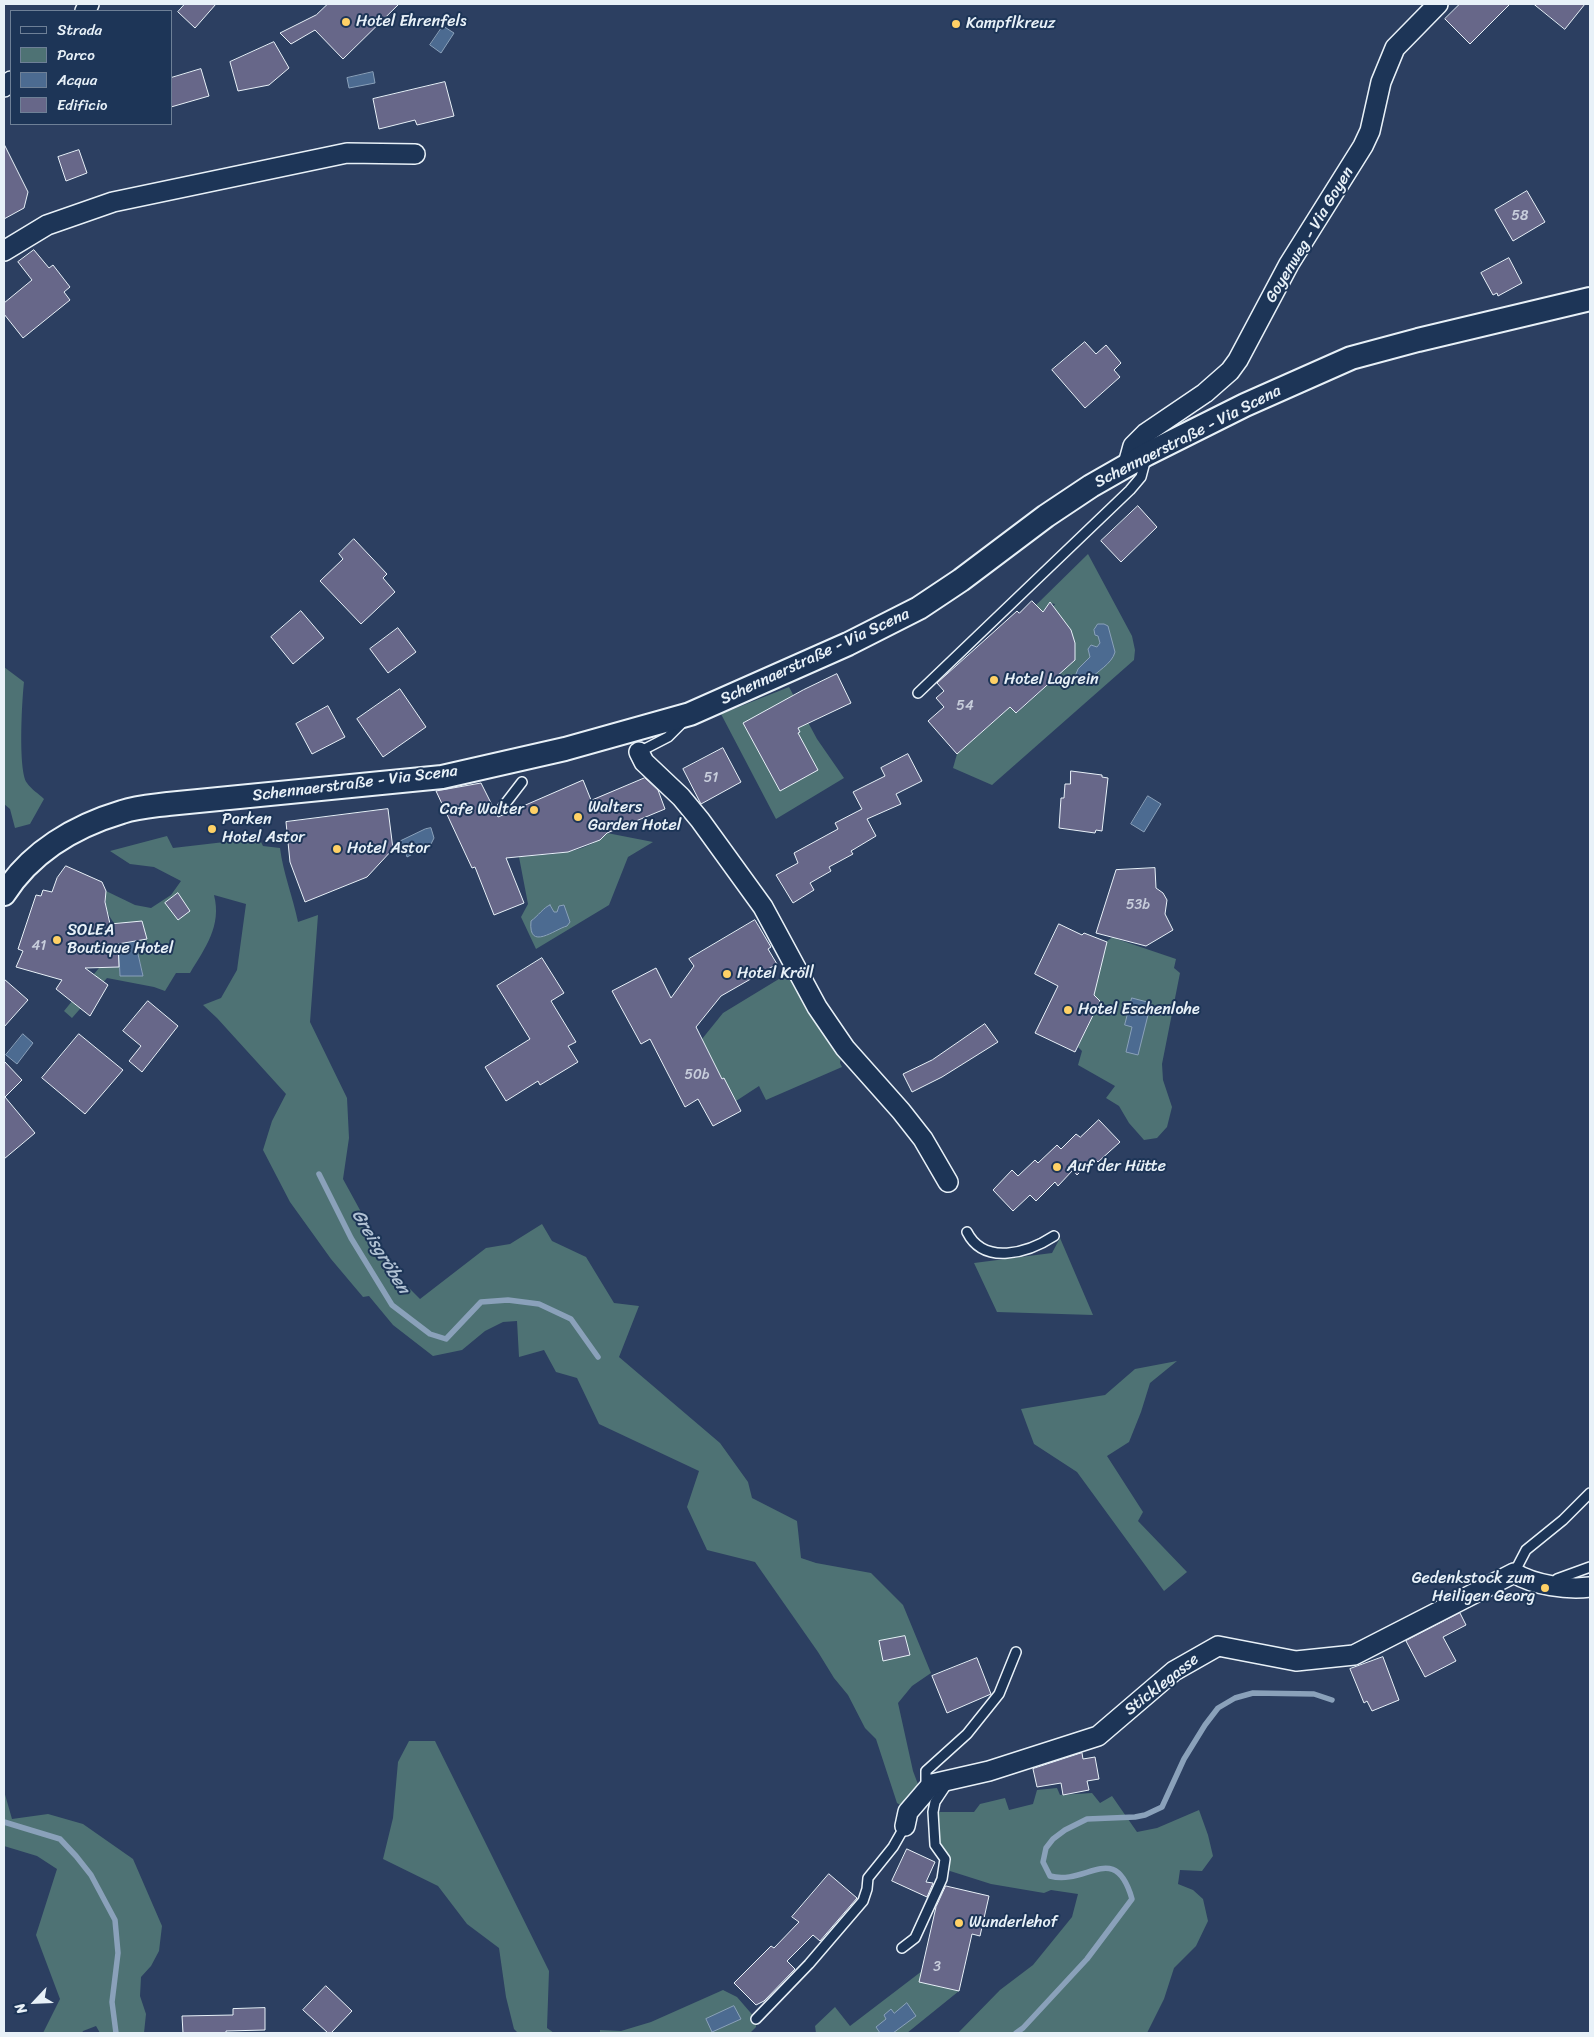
<!DOCTYPE html>
<html>
<head>
<meta charset="utf-8">
<style>
  body { margin:0 }
  #map { position:relative; width:1594px; height:2037px; overflow:hidden; background:#2c3f61; font-family:Sriracha,sans-serif }
  canvas { display:block }
  .frame { position:absolute; inset:0; border:5px solid #e8f1f8; pointer-events:none }
  .legend { position:absolute; left:10px; top:10px; width:162px; height:115px; box-sizing:border-box; background:#1d3557; border:1px solid #6e8097; margin:0; padding:6px 9px; list-style:none; font-size:15px; color:#e8f1f8 }
  .legend li { display:flex; align-items:center; gap:10px; height:25px }
  .legend b { width:25px; border:1px solid #6e8097 }
  .north { position:absolute; left:10px; top:1977px; width:50px; height:50px; -webkit-text-stroke:4px #1d3557; paint-order:stroke; rotate:245deg; font-size:14px; font-weight:700; line-height:20px; text-align:center; color:#e8f1f8 }
  .north::after { content:''; display:block; margin:auto; width:18px; height:22px; background:#e8f1f8; clip-path:polygon(50% 0,100% 100%,50% 72%,0 100%) }
</style>
</head>
<body>
<div id="map">
<canvas width="1594" height="2037"></canvas>
<div class="frame"></div>
<ul class="legend">
<li><b style="height:6px;background:#1d3557"></b>Strada</li>
<li><b style="height:14px;background:#4e7274"></b>Parco</li>
<li><b style="height:14px;background:#4c6b91"></b>Acqua</li>
<li><b style="height:14px;background:#676789"></b>Edificio</li>
</ul>
<div class="north">N</div>
</div>
<script>
const context = document.querySelector('canvas').getContext('2d');
context.lineJoin = 'round';
function fill(path, color) {
  context.fillStyle = color;
  context.fill(path, 'evenodd');
}
function trace(path, color, width, dash) {
  context.strokeStyle = color;
  context.lineWidth = width;
  context.lineCap = dash ? 'butt' : 'round';
  context.setLineDash(dash || []);
  context.stroke(path);
}
function write(font, color, halo, rows, align = 'center') {
  context.font = font + ' Sriracha,sans-serif';
  context.lineWidth = 4;
  context.setLineDash([]);
  context.textBaseline = 'middle';
  context.strokeStyle = halo;
  context.fillStyle = color;
  for (const [text, x, y, turn = 0] of rows) {
    context.save();
    context.translate(x, y);
    context.rotate((+turn || 0) * Math.PI / 180);
    context.textAlign = isNaN(turn) ? turn : align;
    if (halo) context.strokeText(text, 0, 0);
    context.fillText(text, 0, 0);
    context.restore();
  }
}
const green = new Path2D(`
  M1088,554L1132,636L1135,650L1134,660L992,785L953,768L957,754L1010,707L1017,713L1075,660V647L1065,639L1072,635L1071,630L1053,607L1055,604L1050,603L1042,612L1036,605Z
  M4,667L24,682C22,700 18,770 27,783C31,789 39,794 44,799L30,824L15,828L10,809L4,804Z
  M789,687L817,739L844,778L776,819L721,714Z
  M607,833L653,842L628,857L609,905L536,949L521,917L528,904L519,857C548,854 585,855 607,833Z
  M167,836L173,848L259,838L263,846L280,848C283,873 293,897 298,922L318,915L310,1022L347,1098L349,1138L343,1179L395,1274L420,1299L486,1248L510,1244L542,1224L552,1241L586,1257L614,1303L639,1306L619,1357L720,1443L748,1482L752,1498L797,1521L801,1558L816,1563L871,1573L903,1605L931,1673L912,1686L898,1703L913,1771L919,1787L904,1807L897,1803L876,1739L865,1728L848,1695L834,1678L818,1652L755,1562L707,1550L687,1507L699,1471L599,1424L577,1378L556,1372L544,1350L519,1357L517,1321L503,1322L485,1331L462,1350L433,1356L393,1325L369,1296L363,1297L331,1259L290,1202L263,1150L272,1121L286,1094L217,1018L203,1005L221,998L237,970L246,904L214,895C222,926 205,948 190,973H176L165,991L154,987L107,978L72,1018L64,1011L99,968L119,967L120,976L143,975L135,941L147,939L142,922L115,924C106,914 105,904 106,891L135,905L151,908L171,895L181,881L154,867L130,864L110,851Z
  M1117,934V939L1176,959L1174,968L1180,973L1162,1064L1163,1080L1172,1107L1167,1127L1157,1138L1144,1140L1129,1123L1119,1106L1106,1098L1115,1086L1078,1065L1082,1051L1078,1047L1100,1001L1094,995L1107,941Z
  M792,971L841,1057L840,1063L842,1067L766,1100L759,1086L736,1101L724,1084L702,1039L723,1013Z
  M1060,1238L1093,1315L997,1312L974,1263L1052,1253Z
  M1177,1361L1150,1383L1141,1412L1129,1442L1107,1456L1143,1512L1138,1521L1187,1572L1164,1591L1077,1472L1034,1444L1021,1409L1105,1395L1135,1369Z
  M409,1741H435L549,1971L547,2028L554,2033H518L514,2029L506,1997L499,1948L467,1924L438,1886L383,1859L393,1818L398,1762Z
  M1057,1788L1060,1795L1092,1793L1100,1803L1112,1796L1137,1832L1157,1828L1199,1810L1208,1835L1213,1856L1202,1871L1180,1870L1178,1884L1193,1890L1203,1899L1208,1921L1196,1946L1174,1968L1164,1999L1147,2033H958L1000,1990L1033,1965L1072,1917L1078,1894L1051,1890L1044,1893L991,1884L950,1871L937,1849L933,1812H974L980,1804L1005,1798L1009,1810L1033,1804L1037,1790Z
  M4,1791L12,1819L48,1814L83,1824L133,1859L162,1926L159,1951L151,1966L141,1977L140,1996L146,2014L144,2033H100L96,2026L83,2031L82,2033H43L60,1999L36,1935L57,1869L37,1856L4,1846Z
  M922,1971L920,1982L959,1991L907,2033H816L815,2026L835,2007L850,2026Z
  M723,1990L737,1997L756,2019V2027L751,2032L600,2033V2030L621,2031L651,2022Z`);
const water = new Path2D(`
  M443,26L454,33L441,53L430,45Z
  M373,72L375,83L349,88L347,78Z
  M1098,624H1104L1108,626L1115,652C1112,664 1097,671 1088,681L1079,680L1076,674L1078,669L1090,657L1088,649L1091,645L1097,647L1100,643L1098,636L1095,635L1094,630Z
  M1148,796L1161,804L1144,832L1131,824Z
  M431,828L434,838L431,844L407,857L406,853L401,852L399,848L402,845L400,841L425,829Z
  M550,905L554,912H557L559,906L564,905L570,922L567,926C555,929 528,952 531,921C538,916 544,907 550,905Z
  M133,932L143,976H120L118,935Z
  M1132,998L1151,1003L1138,1055L1126,1052L1132,1027L1125,1025Z
  M23,1034L33,1043L17,1064L6,1055Z
  M907,2003L916,2016L893,2033H880L876,2027L886,2019L884,2015L891,2009L894,2013Z
  M734,2006L741,2019L712,2032L706,2019Z`);
const stream = new Path2D(`
  M319,1174L351,1238L392,1305L430,1334L446,1339L481,1302L508,1300L539,1304L571,1319L598,1357
  M4,1822L60,1839L76,1856L91,1875L115,1920L118,1953L112,2002L116,2033
  M1016,2033L1023,2028L1087,1959L1132,1899C1115,1840 1087,1886 1050,1876L1043,1862L1046,1848L1053,1839L1065,1830L1087,1819L1135,1817L1145,1815L1162,1807L1184,1759L1205,1725L1218,1708L1235,1698L1253,1693L1314,1694L1332,1700`);
const building = new Path2D(`
  M185,4H216L195,28L178,12Z
  M328,4H399L343,59L315,30L291,44L280,33L316,15Z
  M1460,4H1510L1470,44L1445,19Z
  M1534,4H1585L1565,29Z
  M274,42L289,68L269,85L238,91L230,62Z
  M201,69L209,96L171,107V78Z
  M445,82L454,116L417,125L415,120L379,129L373,99Z
  M4,144L28,192L24,208L4,219Z
  M79,150L87,173L66,181L58,157Z
  M1527,191L1545,222L1513,241L1495,210Z
  M34,250L49,268L53,265L70,287L64,292L70,300L23,338L4,314V303L32,280L18,262Z
  M1509,258L1522,283L1498,296L1497,293L1493,295L1481,273Z
  M1085,342L1096,354L1106,345L1121,363L1114,370L1120,377L1085,408L1052,370Z
  M1138,506L1157,527L1121,562L1101,541Z
  M354,539L387,574L383,578L395,592L361,624L320,581L343,559L339,554Z
  M1032,601L1043,612L1050,602L1071,630L1075,643V660L1016,713L1010,707L957,754L928,721L944,707L936,698L944,691L937,683L1017,611L1019,613Z
  M301,611L324,638L293,664L271,637Z
  M398,628L416,652L388,673L370,649Z
  M837,674L851,703L798,728L800,732L798,733L818,770L780,791L743,723L803,690Z
  M400,689L426,727L383,757L357,719Z
  M328,706L345,737L312,754L296,724Z
  M723,748L741,782L701,804L683,769Z
  M908,754L922,781L896,794L901,804L867,819L876,836L851,851L853,854L829,867L831,871L810,883L814,890L793,903L776,875L798,863L794,853L838,829L835,823L862,809L853,792L885,776L881,768Z
  M1071,771L1102,775V777L1108,778L1102,831L1096,830L1095,833L1059,828L1061,798H1064L1065,784H1070Z
  M645,778L658,790L665,809L607,833L600,840L568,852L506,858L524,903L494,915L475,867L472,868L436,791L481,783L498,817L583,780L591,800Z
  M388,809L393,849L367,877L305,902L290,862L286,822Z
  M66,866L102,882L106,891L105,902L110,924L142,921L147,939L118,944L119,967L85,968L108,985L90,1016L56,989L62,980L16,967L23,951L18,949L36,895L41,896L43,890L52,892L57,878Z
  M1155,868L1156,888L1163,893L1167,900L1165,914L1173,930L1146,946L1096,933L1116,870Z
  M178,893L190,911L178,920L165,903Z
  M755,920L771,947L768,949L777,964L721,996L696,1027L722,1079L724,1078L741,1111L713,1126L698,1099L685,1107L650,1039L641,1044L612,991L656,968L671,998L694,966L689,959Z
  M1059,924L1082,935L1084,933L1107,942L1094,995L1100,1001L1075,1052L1035,1033L1058,986L1035,974Z
  M542,958L564,993L551,1001L576,1042L568,1046L578,1062L540,1085L538,1081L506,1101L485,1067L530,1039L497,986Z
  M4,979L28,1000L4,1027Z
  M148,1001L178,1026L142,1072L129,1061L141,1046L123,1031Z
  M985,1024L998,1042L942,1077L912,1092L903,1074L932,1060Z
  M79,1034L123,1070L85,1114L42,1078Z
  M4,1061L22,1080L5,1097L35,1133L4,1159Z
  M1099,1120L1120,1142L1098,1162L1094,1158L1077,1175L1073,1170L1058,1186L1055,1182L1036,1201L1030,1195L1013,1211L993,1190L1012,1170L1018,1176L1035,1160L1038,1163L1057,1145L1061,1149L1076,1134L1080,1137Z
  M1460,1613L1466,1625L1443,1637L1456,1661L1425,1677L1406,1641Z
  M905,1636L910,1655L883,1661L879,1641Z
  M1383,1657L1399,1700L1372,1711L1367,1701L1364,1703L1350,1669Z
  M977,1658L991,1694L947,1713L932,1676Z
  M1082,1753L1083,1759L1095,1757L1099,1779L1087,1781L1089,1790L1063,1795L1061,1783L1037,1787L1033,1769Z
  M907,1849L935,1862L926,1882L933,1883L927,1897L892,1881Z
  M829,1874L857,1898L820,1941L813,1935L787,1961L795,1969L764,2001L756,2005L734,1983L771,1946L774,1948L799,1922L792,1917Z
  M946,1886L989,1896L980,1936L972,1934L959,1991L919,1982L936,1907Z
  M326,1986L352,2011L331,2033H328L303,2010Z
  M265,2008V2030L226,2031V2033H183L182,2016L233,2015V2009Z`);
const service = new Path2D(`
  M918,693L1130,490L1141,477L1146,458
  M639,752L668,737L682,723
  M502,808L522,782
  M967,1232C984,1266 1028,1253 1054,1236
  M1514,1573L1526,1550L1563,1520L1590,1493
  M1559,1585L1557,1579L1590,1567
  M932,1784L926,1781V1771L967,1734L999,1694L1016,1652
  M902,1948L915,1938L942,1879L945,1859L935,1845L933,1812L935,1802L949,1781
  M756,2019L809,1964L863,1901L867,1889L868,1878L893,1847L905,1826`);
const minor = new Path2D(`
  M85,11L89,4
  M4,87L11,81
  M4,251L47,225L113,202L347,153L415,154
  M1128,464L1133,446L1146,433L1205,393L1230,371L1238,360L1289,264L1363,146L1370,131L1381,82L1395,48L1438,4
  M639,752L644,762L681,797L700,820L763,907L817,1007L845,1048L901,1111L923,1139L948,1182
  M905,1826L908,1812L932,1784L989,1771L1098,1736L1174,1671L1218,1646L1296,1661L1354,1655L1514,1573C1534,1585 1567,1590 1590,1587`);
const tertiary = new Path2D(`
  M4,894C31,852 75,826 122,812C137,807 153,806 168,804L442,777L565,749L690,714L848,644L919,608L961,580L1046,516L1091,486L1147,454L1245,405L1351,358L1418,340L1590,299`);
const markers = [
  [346,22,5,"#ffd166"],
  [956,24,5,"#ffd166"],
  [994,680,5,"#ffd166"],
  [534,810,5,"#ffd166"],
  [578,817,5,"#ffd166"],
  [212,829,5,"#ffd166"],
  [337,849,5,"#ffd166"],
  [57,940,5,"#ffd166"],
  [727,974,5,"#ffd166"],
  [1068,1010,5,"#ffd166"],
  [1057,1167,5,"#ffd166"],
  [1545,1588,5,"#ffd166"],
  [959,1923,5,"#ffd166"]
];
const numberNames = [
  ["58",1520,216],
  ["54",965,706],
  ["51",711,778],
  ["53b",1138,905],
  ["41",39,946],
  ["50b",697,1075],
  ["3",937,1967]
];
const poiNames = [
  ["Hotel Ehrenfels",356,22],
  ["Kampflkreuz",966,24],
  ["Hotel Lagrein",1004,680],
  ["Walters",588,808],
  ["Garden Hotel",588,826],
  ["Cafe Walter",524,810,"right"],
  ["Parken",222,820],
  ["Hotel Astor",222,838],
  ["Hotel Astor",347,849],
  ["SOLEA",67,931],
  ["Boutique Hotel",67,949],
  ["Hotel Kröll",737,974],
  ["Hotel Eschenlohe",1078,1010],
  ["Auf der Hütte",1067,1167],
  ["Gedenkstock zum",1535,1579,"right"],
  ["Heiligen Georg",1535,1597,"right"],
  ["Wunderlehof",969,1923]
];
const streetNames = [
  ["Goyenweg - Via Goyen",1310,235,-59],
  ["Schennaerstraße - Via Scena",1188,437,-27],
  ["Schennaerstraße - Via Scena",815,657,-25],
  ["Schennaerstraße - Via Scena",355,784,-7],
  ["Sticklegasse",1162,1685,-38]
];
const waterNames = [
  ["Greisgröben",380,1252,59]
];
fill(green, '#4e7274');
fill(water, '#4c6b91');
trace(water, '#8aa1ba', 1);
trace(stream, '#8aa1ba', 5.5);
fill(building, '#676789');
trace(building, '#e8f1f8', 1);
trace(service, '#e8f1f8', 12);
trace(minor, '#e8f1f8', 22);
trace(tertiary, '#e8f1f8', 26);
trace(service, '#1d3557', 9);
trace(minor, '#1d3557', 19);
trace(tertiary, '#1d3557', 22);
for (const [x, y, r, color] of markers) {
  const dot = new Path2D();
  dot.arc(x, y, r, 0, 2 * Math.PI);
  context.fillStyle = color;
  context.fill(dot);
  trace(dot, '#1d3557', 2);
}
write('14px', '#c8cedc', null, numberNames);
write('16px', '#e8f1f8', '#1d3557', poiNames, 'left');
write('16px', '#e8f1f8', '#1d3557', streetNames);
write('italic 18px', '#b1c2d4', '#1d3557', waterNames);
</script>
</body>
</html>
